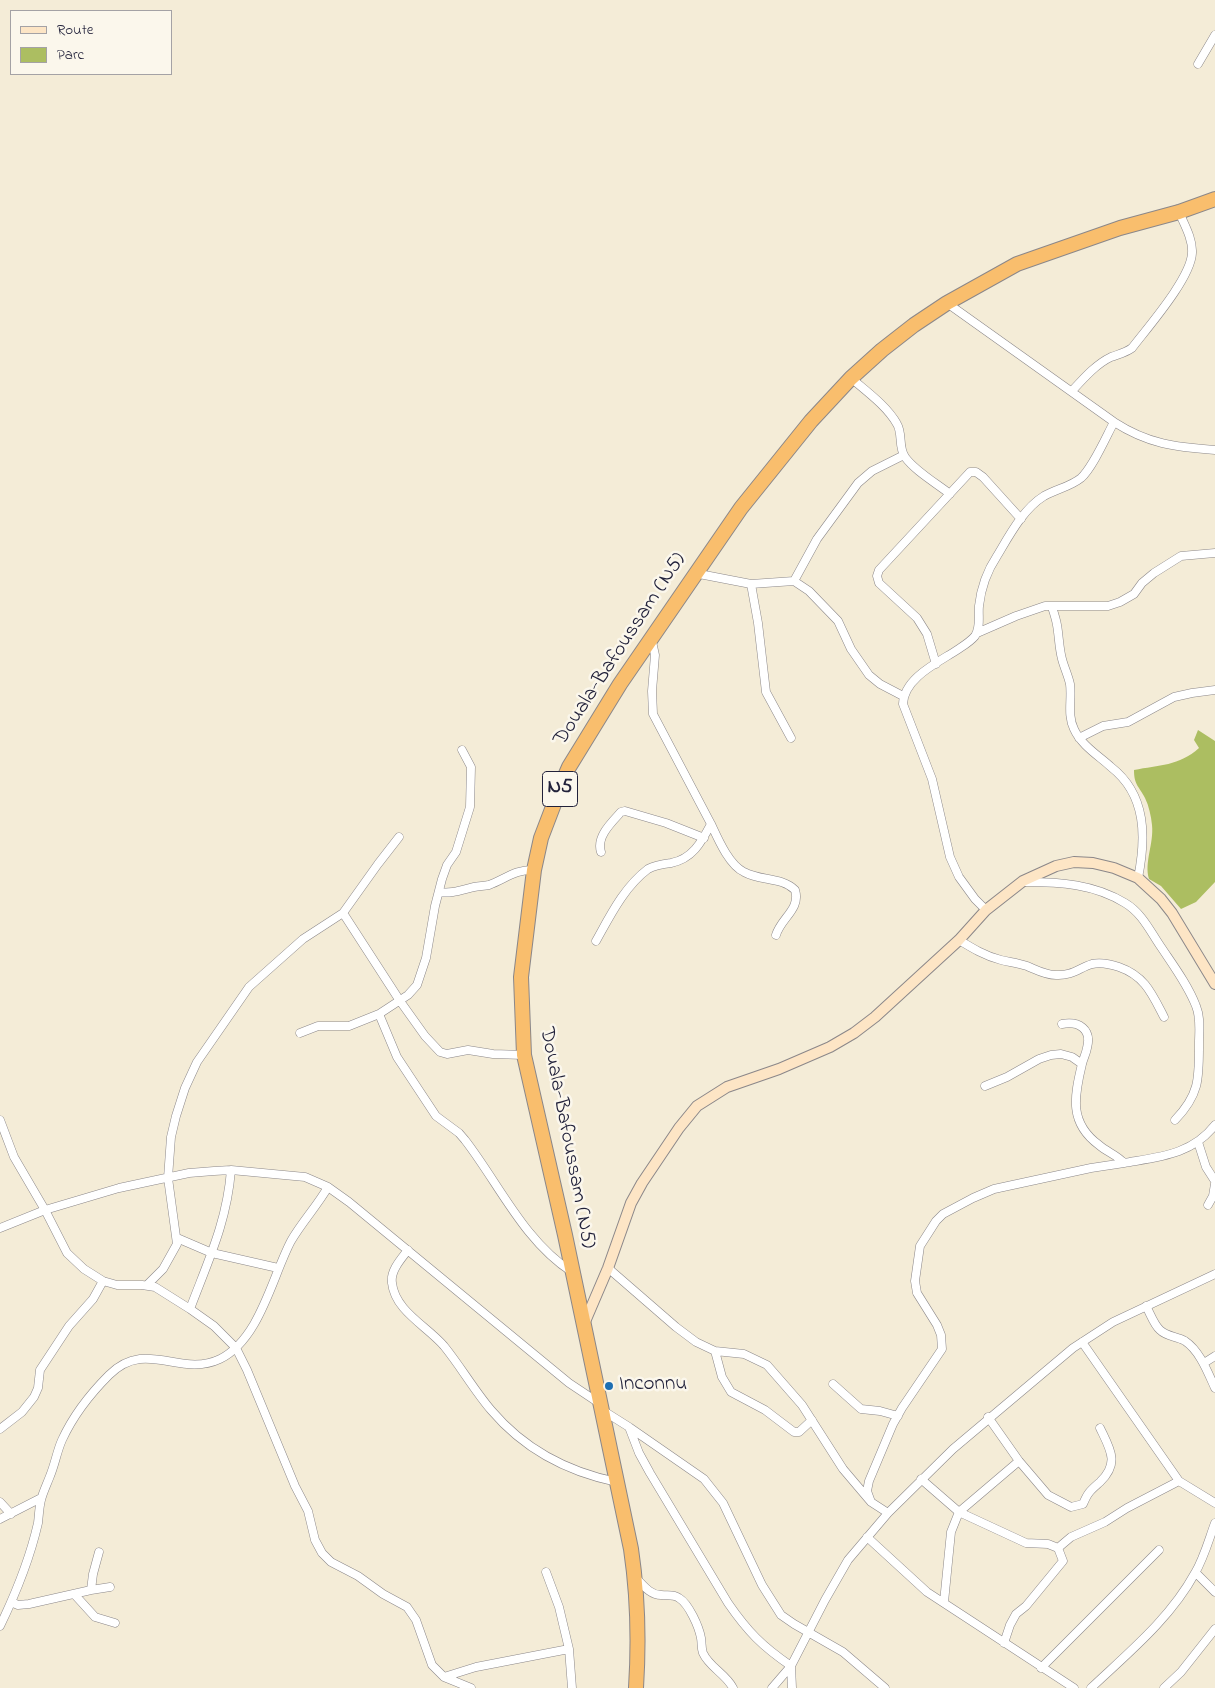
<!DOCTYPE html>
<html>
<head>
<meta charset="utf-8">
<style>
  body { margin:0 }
  #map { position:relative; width:1215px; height:1688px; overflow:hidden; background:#f4ecd7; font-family:"Indie Flower",sans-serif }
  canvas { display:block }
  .legend { position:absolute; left:10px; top:10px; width:162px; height:65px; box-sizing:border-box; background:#fbf7ec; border:1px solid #a4a2a5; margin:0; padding:6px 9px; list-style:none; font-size:15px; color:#22223b }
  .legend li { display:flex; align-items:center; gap:10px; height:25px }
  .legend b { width:25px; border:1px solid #a4a2a5 }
</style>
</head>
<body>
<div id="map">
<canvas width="1215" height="1688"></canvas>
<ul class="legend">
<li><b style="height:6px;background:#fde5c5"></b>Route</li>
<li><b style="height:14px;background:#acbe61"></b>Parc</li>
</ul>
</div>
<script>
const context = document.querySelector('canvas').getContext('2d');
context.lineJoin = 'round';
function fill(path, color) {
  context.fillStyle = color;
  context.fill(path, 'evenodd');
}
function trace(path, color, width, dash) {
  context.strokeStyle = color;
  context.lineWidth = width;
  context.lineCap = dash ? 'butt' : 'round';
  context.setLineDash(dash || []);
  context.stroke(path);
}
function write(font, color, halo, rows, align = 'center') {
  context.font = font + ' "Indie Flower",sans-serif';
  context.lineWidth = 5;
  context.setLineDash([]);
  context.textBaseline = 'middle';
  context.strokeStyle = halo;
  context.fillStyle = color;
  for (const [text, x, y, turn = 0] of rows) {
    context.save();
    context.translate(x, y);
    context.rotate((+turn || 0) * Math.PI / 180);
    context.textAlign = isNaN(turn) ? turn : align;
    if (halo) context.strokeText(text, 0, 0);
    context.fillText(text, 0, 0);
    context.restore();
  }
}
const green = new Path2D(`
  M1198,730L1215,741V882L1196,902L1181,909L1161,886L1149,879C1144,862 1154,844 1152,825C1151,816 1149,806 1145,798C1139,786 1134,785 1134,770C1159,765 1179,766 1199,748L1194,740Z`);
const street = new Path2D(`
  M1198,64L1215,35
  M947,303L1114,422C1148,444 1175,447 1215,450
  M851,378C866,391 887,406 897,424C903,434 898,447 905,457C915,471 936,483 950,494
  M1072,391C1083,379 1096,364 1111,357C1119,354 1125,353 1132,348C1148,327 1191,278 1192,253C1193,239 1184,224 1179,212
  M694,573L751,584L794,581L809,591L838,621L851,649L869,675L880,684L903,696
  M794,581L817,539L858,483L872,471L904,455
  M751,584L758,623L766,692L791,738
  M1052,607C1054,613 1056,619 1057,625C1059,636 1059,648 1062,659C1064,667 1068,675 1070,684C1072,699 1067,715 1074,729C1081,745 1099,756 1111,767C1147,795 1146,838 1138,878
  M977,633L1016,616L1045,606H1108L1120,602L1134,594L1142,583L1154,573L1181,556L1215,553
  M936,664L927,634L917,618L879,583L877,576L879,570L970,472H976L983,477L1021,519
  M1079,738L1103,726L1128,722L1174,697L1192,693L1215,690
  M711,824C718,839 729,865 744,872C760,881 782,877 795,890C801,909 781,918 776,935
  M601,852C596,837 611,823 621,812L625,811L666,823L704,838
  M1025,882C1060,882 1094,884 1125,903C1142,913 1150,931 1161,947C1173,965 1188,985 1196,1006C1201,1018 1199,1031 1199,1043C1199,1078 1200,1094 1175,1120
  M439,892C452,894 461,890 474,887C479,886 484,886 489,885C505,879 516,869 534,870
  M986,910L975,899L959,877L950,857L932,779L903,704C904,678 937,663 957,650C963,646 970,642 975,636C981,627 978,616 979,606C981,588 987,571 997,556C1009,536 1023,509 1044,496C1056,489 1070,487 1081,478C1093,467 1106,437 1114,422
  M343,913L400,1001L425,1036L440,1052L447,1054L468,1050L493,1054L524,1055
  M959,940C972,948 985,956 1001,960C1009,962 1018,963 1027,966C1037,970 1045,975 1056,975C1072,976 1079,968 1092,964C1101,962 1110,964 1119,967C1145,976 1152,994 1164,1017
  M596,941C610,916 624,887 648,869C655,865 663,864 671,863C692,859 701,843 711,824L653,714L652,691L655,655L651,637
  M379,1014L397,1057L436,1116L459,1133L465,1140C499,1184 524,1241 572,1272
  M1062,1024C1079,1021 1092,1029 1087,1048C1086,1054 1083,1059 1082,1064
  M300,1033L318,1026H349L379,1014L408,995L417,985L426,958L435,906L442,879L447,865L456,852L470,807L471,767L462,750
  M985,1086L1007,1077L1039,1059L1051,1055L1061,1054L1072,1057L1082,1064C1074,1097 1069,1123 1099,1145C1107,1152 1117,1155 1124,1163C1158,1157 1192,1155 1215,1125
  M0,1120L14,1157L45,1210L67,1253L84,1269L103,1281L117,1285H142L155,1287L190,1309
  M1198,1142L1206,1167L1215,1181
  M231,1170C227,1222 208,1261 190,1309L214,1326L236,1348L247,1370L295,1486L308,1511L315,1540L322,1553L331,1562L358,1576L383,1594L407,1607L416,1620L432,1665L444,1677L471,1688
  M1208,1205L1213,1196L1215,1184
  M0,1228L45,1210L119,1188L189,1173L214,1171L231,1170L305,1177L328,1187L349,1202L569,1383L599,1403
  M177,1238L212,1253L278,1268
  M408,1250C401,1259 390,1271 392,1283C395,1311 427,1326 444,1346C461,1367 474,1390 491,1410C524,1449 568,1472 617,1482
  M608,1268L676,1327L696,1342L715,1351L744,1354L767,1365L802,1405L843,1469L871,1502L888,1513
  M147,1285L163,1269L177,1244L168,1178L171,1137L176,1116L185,1088L197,1062L249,987L303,939L343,913L378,864L399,837
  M1146,1306C1150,1313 1154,1325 1160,1330C1167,1337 1177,1336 1185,1341C1200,1351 1208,1373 1215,1388
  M1082,1342L1179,1481L1215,1503
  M715,1351L722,1377L731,1392L765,1410L794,1432H799L812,1420
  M1204,1363L1215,1356
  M833,1384L861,1409L880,1411L898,1416
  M602,1410L629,1427L704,1479L723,1503L762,1585L781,1615L794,1624L843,1652L885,1688
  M988,1417L1019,1461L1048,1495L1071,1507L1083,1504C1088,1492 1090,1491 1100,1482C1120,1463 1110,1449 1100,1428
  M629,1427L639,1453L650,1473L728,1603C748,1632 762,1646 791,1666L792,1688
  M0,1429L22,1412L34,1397L38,1388L40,1370L69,1326L93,1299L103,1281
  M921,1479L959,1512L1026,1543L1048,1544L1058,1548L1071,1537L1105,1522L1127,1508L1179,1481
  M0,1502L11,1514
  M871,1502L867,1491L869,1481L893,1424L902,1408L942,1349L941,1335L937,1325L917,1293L915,1281L920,1246L936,1221L943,1214L973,1198L994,1189L1091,1168L1124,1163
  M0,1519L41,1498
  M867,1537L927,1592L1074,1688
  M546,1572L559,1607L569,1649L572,1688
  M1196,1573L1215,1592
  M636,1578C643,1585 650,1595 661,1595C668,1596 673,1594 679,1598C689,1604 699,1627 701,1638C702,1643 701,1648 703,1653C709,1667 726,1674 733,1688
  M91,1590L110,1587
  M75,1595L95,1617L115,1623
  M11,1602L18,1605L29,1604L91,1590L93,1574L99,1552
  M944,1602L951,1532L959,1512L1019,1461
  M0,1626C16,1593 30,1558 38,1523C39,1515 39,1508 41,1500C43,1492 47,1484 50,1476C55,1464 57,1451 62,1440C73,1416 91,1393 109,1375C146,1338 180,1378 220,1359C260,1339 272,1277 291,1241C302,1222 317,1206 328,1187
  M1004,1643L1010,1625L1016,1614L1026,1606L1063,1561L1058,1548
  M1041,1668L1159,1550
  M444,1677L476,1667L569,1649
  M772,1688L791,1666L825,1600L848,1560L888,1513L953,1449L1073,1348L1113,1322L1215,1274
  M1091,1688C1128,1653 1170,1619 1195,1573C1204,1558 1209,1539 1215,1523
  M1164,1688L1181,1672L1215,1629`);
const secondary = new Path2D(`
  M584,1324L608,1268L631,1203L642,1183L679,1128L697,1106L727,1087L779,1069L830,1047L854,1033L875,1017L959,940L986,910L1023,881L1056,866L1074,862L1093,863L1114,868L1138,878L1161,899L1172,913L1215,984`);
const highway = new Path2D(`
  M636,1688C639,1641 638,1596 631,1549L565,1235L524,1055L521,977L534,870L541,838L562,783L569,767L620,684L741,508L811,421L851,378L882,350L914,325L947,303L1017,264L1120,228L1179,212L1215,199`);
const markers = [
  [609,1386,5,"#1f6fb2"]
];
const shields = [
  [560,789,35]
];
const shieldNames = [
  ["N5",560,789]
];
const streetNames = [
  ["Douala-Bafoussam (N5)",621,650,-57],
  ["Douala-Bafoussam (N5)",566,1138,79]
];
const poiNames = [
  ["Inconnu",619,1386]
];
fill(green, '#acbe61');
trace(street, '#8b8789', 9);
trace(secondary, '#8b8789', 12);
trace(highway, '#8b8789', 16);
trace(street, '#fff', 8);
trace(secondary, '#fde5c5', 10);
trace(highway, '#f9be6d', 14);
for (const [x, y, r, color] of markers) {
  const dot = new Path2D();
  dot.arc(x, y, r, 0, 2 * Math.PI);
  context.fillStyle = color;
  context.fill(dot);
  trace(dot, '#fbf7ec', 2);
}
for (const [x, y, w] of shields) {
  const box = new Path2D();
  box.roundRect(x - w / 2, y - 17.5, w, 35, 4);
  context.fillStyle = '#fbf7ec';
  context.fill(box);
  trace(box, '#22223b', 1);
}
write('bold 20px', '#22223b', null, shieldNames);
write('21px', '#22223b', '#fbf7ec', streetNames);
write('21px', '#22223b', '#fbf7ec', poiNames, 'left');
</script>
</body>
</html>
